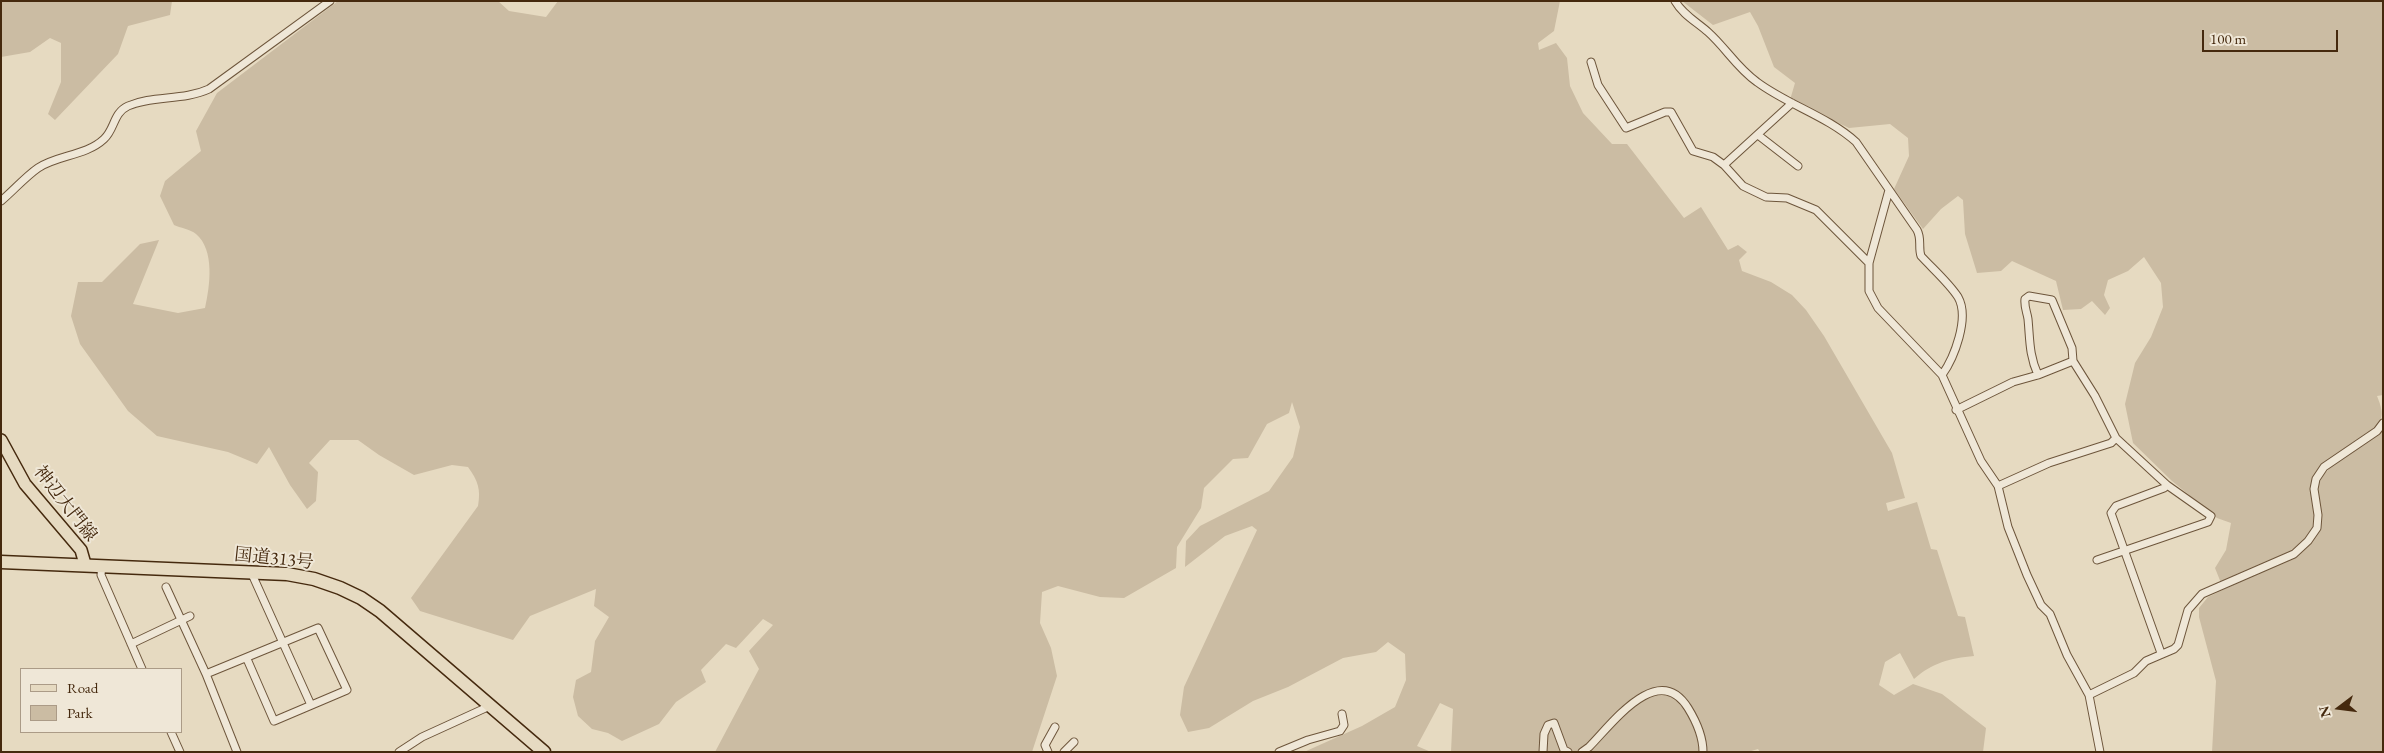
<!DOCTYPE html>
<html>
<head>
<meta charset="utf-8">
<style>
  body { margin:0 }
  #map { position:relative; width:2384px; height:753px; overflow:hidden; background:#e6dac1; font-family:"EB Garamond",serif }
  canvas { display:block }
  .frame { position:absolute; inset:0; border:2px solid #45290e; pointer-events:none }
  .legend { position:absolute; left:20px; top:668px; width:162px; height:65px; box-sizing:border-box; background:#efe7d7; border:1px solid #ab9b87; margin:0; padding:6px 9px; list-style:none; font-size:15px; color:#45290e }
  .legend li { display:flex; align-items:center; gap:10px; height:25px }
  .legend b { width:25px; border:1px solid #ab9b87 }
  .north { position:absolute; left:2314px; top:683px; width:50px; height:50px; -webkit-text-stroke:4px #efe7d7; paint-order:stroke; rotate:255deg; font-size:14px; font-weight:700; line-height:20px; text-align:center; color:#45290e }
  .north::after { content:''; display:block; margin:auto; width:18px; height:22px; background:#45290e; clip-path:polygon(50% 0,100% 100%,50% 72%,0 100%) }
  .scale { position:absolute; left:2202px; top:30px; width:136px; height:22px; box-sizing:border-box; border:2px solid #45290e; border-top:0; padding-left:6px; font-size:15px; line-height:18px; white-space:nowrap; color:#45290e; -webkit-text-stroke:4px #efe7d7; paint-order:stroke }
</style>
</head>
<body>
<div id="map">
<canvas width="2384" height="753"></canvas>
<div class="frame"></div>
<ul class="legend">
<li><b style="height:6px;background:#e6dac1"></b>Road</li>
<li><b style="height:14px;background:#cbbca3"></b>Park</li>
</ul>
<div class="north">N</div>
<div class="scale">100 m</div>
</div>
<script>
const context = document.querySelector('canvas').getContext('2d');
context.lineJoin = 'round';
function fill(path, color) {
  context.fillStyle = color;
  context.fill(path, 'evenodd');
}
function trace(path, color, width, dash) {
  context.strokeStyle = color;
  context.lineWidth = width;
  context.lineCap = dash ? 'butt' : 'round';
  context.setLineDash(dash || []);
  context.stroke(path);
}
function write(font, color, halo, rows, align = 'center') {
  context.font = font + ' "EB Garamond","Noto Serif JP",serif';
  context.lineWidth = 4;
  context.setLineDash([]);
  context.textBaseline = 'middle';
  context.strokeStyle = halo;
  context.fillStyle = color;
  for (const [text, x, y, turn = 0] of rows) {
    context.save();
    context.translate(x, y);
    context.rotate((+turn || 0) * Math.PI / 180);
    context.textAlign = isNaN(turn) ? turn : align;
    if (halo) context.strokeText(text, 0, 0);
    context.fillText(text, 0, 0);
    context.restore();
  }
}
const green = new Path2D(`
  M1,1H172L170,15L128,26L118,54L55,120L48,114L61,82V43L50,38L30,52L1,57Z
  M338,1H498L509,11L546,17L558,1H1560L1554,31L1538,43L1539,50L1556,43L1567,58L1570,86L1583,113L1612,144H1627L1684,218L1701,207L1728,250L1738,245L1747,252L1739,260L1742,271L1771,282L1792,295L1806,310L1824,336L1892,453L1905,498L1886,503L1888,511L1917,502L1931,549L1937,550L1958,616L1965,617L1974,656C1950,658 1932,663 1914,679L1900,653L1885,662L1879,685L1894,695L1913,684L1942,694L1986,728L1983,752H1760L1758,749L1748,752H1451L1453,709L1440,703L1417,746L1431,752H1304L1362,726L1395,707L1406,680L1405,654L1388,642L1376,652L1343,658L1288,687L1253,701L1209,728L1188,732L1180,715L1184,687L1257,530L1252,526L1225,536L1185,567L1186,541L1200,526L1269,491L1293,457L1300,427L1292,402L1289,413L1267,424L1248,458L1233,459L1204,488L1201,508L1177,547L1176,568L1124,598L1100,597L1058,586L1042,592L1040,623L1051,648L1057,676L1032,752H715L759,669L749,651L773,625L763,619L736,648L726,644L701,670L706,682L676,702L659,724L622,741L608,733L592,729L578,716L573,697L576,680L591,672L595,641L609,617L594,606L596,589L530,616L513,640L420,611L411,598L478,506C481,489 478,481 468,467L452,465L414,475L379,455L358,440H330L309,463L318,472L316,501L307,509L290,485L269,447L257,464L228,452L157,436L128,411L80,344L71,316L78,282H102L140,244L159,240L133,304L178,313L205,308C210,286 215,250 196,234C190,229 180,228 174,225L160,196L165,181L201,151L196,131L217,93Z
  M1682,1H2383V395L2377,396C2383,411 2384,417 2375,430L2314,478C2315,493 2318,511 2315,525C2309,555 2246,572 2221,583L2215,568L2226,550L2231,523L2217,518L2172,481L2133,443L2125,404L2135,363L2151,337L2163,307L2161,283L2144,257L2128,271L2108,280L2104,295L2110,308L2105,315L2092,301L2081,309L2063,310L2056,281L2012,261L2001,271L1977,273L1965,234L1963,200L1958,196L1941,209L1923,229L1894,189L1909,156L1908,138L1890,124L1849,128L1790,100L1795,83L1774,67L1758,26L1750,12L1713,25Z
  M2383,429V752H2212L2216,681L2199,617V608L2208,597L2296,555C2318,540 2322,530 2319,503C2319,497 2317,490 2319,484C2330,457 2364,450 2383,429Z`);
const street = new Path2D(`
  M1675,1C1683,15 1697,22 1708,32C1726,48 1737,68 1757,82C1788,105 1827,116 1856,142L1917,230C1922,239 1918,247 1921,256C1933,269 1949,283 1958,297C1970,318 1954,358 1942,375L1981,461L1998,486L2008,527L2027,575L2041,605L2050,614L2067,655L2089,695L2100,752
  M1591,62L1598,85L1626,128L1665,112H1671L1693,151L1713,157L1724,165L1743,186L1766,197L1787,198L1816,210L1869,263
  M1758,135L1798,166
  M1724,165L1792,103
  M1889,190L1869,263V291L1878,308L1942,375
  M1,201C13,191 25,177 38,168C57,155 86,156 104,139C115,129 113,113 128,106C153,95 183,101 209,89L330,1
  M2038,375C2029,355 2030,340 2028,319C2027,312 2024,307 2025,299L2029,296L2052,300L2072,348L2073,361L2095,396L2116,438L2167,485L2211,516L2208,522L2097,560
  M1956,410L2013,382L2038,375L2073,361
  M1998,486L2049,463L2111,443L2116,438
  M102,565L101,575L142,669
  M251,572L311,705
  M166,587L206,674L237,752
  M131,644L190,616
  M2161,653L2111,513L2116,506L2164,488L2167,485
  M206,674L318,628L347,690L274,721L247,659
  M2089,695L2134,673L2146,661L2174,649L2178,645L2188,610L2202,594L2294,554L2308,541L2317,528L2318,515L2314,489L2316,479L2324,467L2377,431L2383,423
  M171,732L180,752
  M399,752L422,737L492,705
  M1048,752L1045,745L1055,727
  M1064,752L1074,742
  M1279,752L1308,740L1340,731L1344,725L1342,714
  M1543,752L1544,734L1548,725L1554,723L1564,750L1568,752
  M1582,752L1589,747C1612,724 1658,660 1688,708C1696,721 1703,736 1703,752`);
const primary = new Path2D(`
  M1,440L25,484L81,550L85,564`);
const highway = new Path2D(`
  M1,562L287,574L314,579L340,588L361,598L380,611L544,752`);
const streetNames = [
  ["神辺大門線",65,504,52],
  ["国道313号",274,559,6]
];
fill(green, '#cbbca3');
trace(street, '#6d553b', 9);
trace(primary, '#45290e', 14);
trace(highway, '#45290e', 15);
trace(street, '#efe7d7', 7);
trace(primary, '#e6dac1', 11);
trace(highway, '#e6dac1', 12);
write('18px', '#45290e', '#efe7d7', streetNames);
</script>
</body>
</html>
